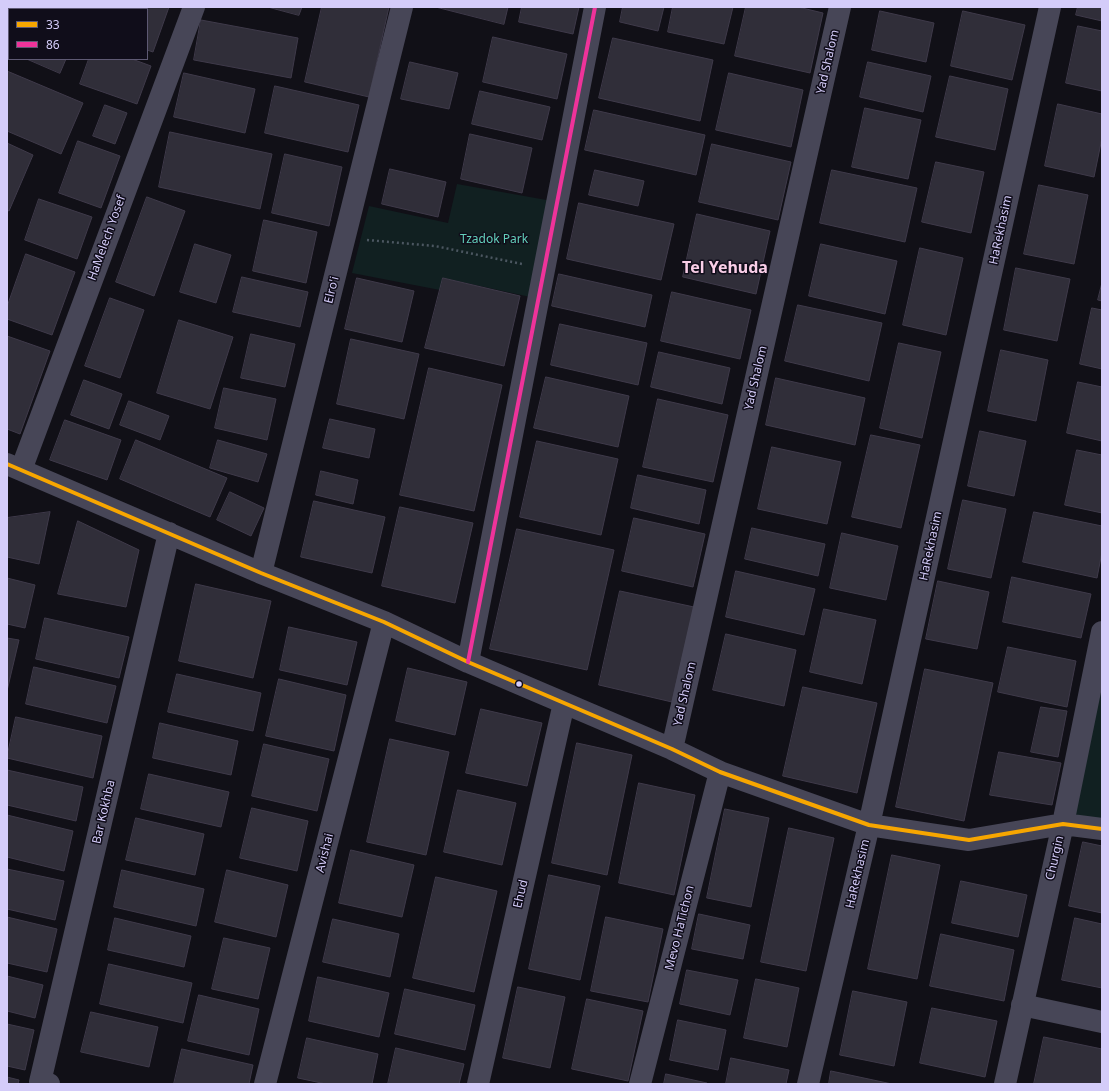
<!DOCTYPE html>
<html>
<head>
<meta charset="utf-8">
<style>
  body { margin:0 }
  #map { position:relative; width:1109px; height:1091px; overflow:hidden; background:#111017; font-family:"Noto Sans",sans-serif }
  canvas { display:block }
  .frame { position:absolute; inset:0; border:8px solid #d4ccf9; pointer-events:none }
  .legend { position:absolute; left:8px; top:8px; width:140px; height:52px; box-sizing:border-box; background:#100d1a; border:1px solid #5e5973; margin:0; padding:5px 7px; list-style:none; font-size:12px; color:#d4ccf9 }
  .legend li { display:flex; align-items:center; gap:8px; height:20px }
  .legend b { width:20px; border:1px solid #5e5973 }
</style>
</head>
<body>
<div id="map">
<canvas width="1109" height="1091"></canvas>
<div class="frame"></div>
<ul class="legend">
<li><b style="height:5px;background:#f7a600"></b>33</li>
<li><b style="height:5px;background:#ef339a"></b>86</li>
</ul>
</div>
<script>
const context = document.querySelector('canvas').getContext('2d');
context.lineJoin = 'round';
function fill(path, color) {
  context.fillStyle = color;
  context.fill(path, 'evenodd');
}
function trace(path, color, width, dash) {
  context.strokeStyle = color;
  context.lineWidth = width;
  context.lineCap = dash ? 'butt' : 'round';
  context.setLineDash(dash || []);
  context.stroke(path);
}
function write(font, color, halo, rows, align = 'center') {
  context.font = font + ' "Noto Sans",sans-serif';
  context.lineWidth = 3;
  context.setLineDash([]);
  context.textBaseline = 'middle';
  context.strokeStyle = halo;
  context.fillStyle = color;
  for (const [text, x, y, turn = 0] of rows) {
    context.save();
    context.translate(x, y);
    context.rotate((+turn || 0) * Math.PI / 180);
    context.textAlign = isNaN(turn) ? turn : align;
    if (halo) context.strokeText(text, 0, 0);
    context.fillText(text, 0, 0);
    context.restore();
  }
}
const green = new Path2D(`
  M457,184L552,201L535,298L443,278L440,290L352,273L369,206L448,223Z
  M1102,673V820L1072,815Z`);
const building = new Path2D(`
  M19,7H61L65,9H18Z
  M110,7H169L153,52L147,50V9H109Z
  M268,7H302L299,15Z
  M322,7H389L369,97L305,82Z
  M436,7H508L504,24Z
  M522,7H579L573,34L519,22Z
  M623,7H664L658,31L620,22Z
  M673,7H733L724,44L668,32Z
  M746,7H798L823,13L810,73L735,56Z
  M1078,7H1102V21L1076,15Z
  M880,11L934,23L926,62L872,50Z
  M963,11L1025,25L1012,80L951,66Z
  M201,20L298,38L291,78L194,60Z
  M1078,26L1102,31V91L1066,83Z
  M9,31V51H7V36Z
  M493,37L567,54L557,99L483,82Z
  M613,38L713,60L700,121L599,98Z
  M27,59H66L60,73Z
  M89,59H132L151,66L137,104L80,84Z
  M410,62L458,73L449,109L401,99Z
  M868,62L931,76L923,112L860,97Z
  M7,71L83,103L61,154L7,131Z
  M184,73L255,89L245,133L174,117Z
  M729,73L803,90L791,147L716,130Z
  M950,76L1008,89L995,150L936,137Z
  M275,86L359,105L348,152L265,133Z
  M480,91L550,107L542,140L472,124Z
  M1058,104L1102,114V138L1094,177L1045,166Z
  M105,105L127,113L115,144L93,136Z
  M865,108L921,120L908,179L852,167Z
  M594,110L705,135L696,175L585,150Z
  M170,132L272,154L260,209L159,187Z
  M470,134L532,148L522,193L461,179Z
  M78,141L120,156L101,208L59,193Z
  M7,143L33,155L9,211L7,210Z
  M712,144L791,162L778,220L699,202Z
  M285,154L342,167L329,226L272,213Z
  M936,162L984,172L971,233L922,222Z
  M390,169L446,182L438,217L382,204Z
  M595,170L644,181L638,206L589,195Z
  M832,170L917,188L905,242L820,223Z
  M1039,185L1088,195L1074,264L1024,254Z
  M147,197L185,211L154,296L116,282Z
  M39,199L92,217L77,259L25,240Z
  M579,203L674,224L661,280L567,259Z
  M697,214L770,231L756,294L683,277Z
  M264,220L317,232L306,283L253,271Z
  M195,244L231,255L216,303L180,292Z
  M821,244L897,261L885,314L809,296Z
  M920,248L963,258L946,335L903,325Z
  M26,254L75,272L52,335L7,319V307Z
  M1016,268L1070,279L1057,341L1004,330Z
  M559,274L652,295L645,327L552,306Z
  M242,277L308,292L300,327L233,312Z
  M357,278L414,291L402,342L345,329Z
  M443,278L520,296L504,366L425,348Z
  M1102,283V301L1098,300Z
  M672,292L751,310L740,359L661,341Z
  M110,298L144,310L120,378L85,366Z
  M798,305L882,323L869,381L785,361Z
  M1092,308L1102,310V369L1080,364Z
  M179,320L233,337L210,409L157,393Z
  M560,324L647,343L638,385L551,365Z
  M251,334L295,344L285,387L241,378Z
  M7,336L50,351L20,434L7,429Z
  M351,339L419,354L404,419L337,404Z
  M899,343L941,352L922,438L880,428Z
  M1001,350L1048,360L1036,421L988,411Z
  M659,352L730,368L722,404L651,387Z
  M429,368L502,385L474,511L400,495Z
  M546,377L629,396L618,447L534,428Z
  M776,378L865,398L855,445L766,425Z
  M84,380L122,394L109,429L71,415Z
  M1078,382L1102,387V441L1067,433Z
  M224,388L276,399L267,440L215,428Z
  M658,399L728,415L713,482L643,467Z
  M129,401L169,416L160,440L120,425Z
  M330,419L375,429L369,458L323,448Z
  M65,420L121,440L107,480L50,460Z
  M980,431L1026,441L1014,496L968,486Z
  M871,435L920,445L901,528L852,517Z
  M136,440L227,478L210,517L120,479Z
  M218,440L267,454L258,482L210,468Z
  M537,441L618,459L601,535L520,517Z
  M772,447L841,462L827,524L758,509Z
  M1077,450L1102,455V513L1065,505Z
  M321,471L358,480L353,504L316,495Z
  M638,475L706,490L699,524L631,508Z
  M230,492L264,508L251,536L217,520Z
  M963,500L1006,509L991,578L948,569Z
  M314,501L385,517L372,573L301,557Z
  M400,507L473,523L455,603L382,586Z
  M50,512L39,564L7,557V518Z
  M1034,512L1102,526V552L1097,578L1023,562Z
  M634,518L705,534L693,587L622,571Z
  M78,521L139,550L126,607L58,594Z
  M752,528L825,544L818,576L745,559Z
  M517,529L614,550L587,670L490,649Z
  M842,533L898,546L886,600L830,588Z
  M736,571L815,589L804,635L726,617Z
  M1012,577L1091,594L1081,638L1003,622Z
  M7,578L35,585L25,628L7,624Z
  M938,581L989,592L977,649L926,639Z
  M196,584L271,601L253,678L179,661Z
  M620,591L694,607L672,702L599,685Z
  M824,609L876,620L862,684L810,672Z
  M45,618L129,637L119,678L36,659Z
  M289,627L357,642L347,685L280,670Z
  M726,634L796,650L784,706L713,690Z
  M7,638L19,640L7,691Z
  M1008,647L1076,661L1067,707L998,692Z
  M34,667L116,686L107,723L26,704Z
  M408,668L467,682L455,735L396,721Z
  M925,669L993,683L964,821L896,807Z
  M177,674L261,693L253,731L168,712Z
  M279,679L346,695L334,751L266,736Z
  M803,687L877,703L857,793L783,776Z
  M1041,707L1067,711L1058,757L1031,752Z
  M481,709L542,723L527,786L466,773Z
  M16,717L102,736L93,778L7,758Z
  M160,723L238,741L231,775L153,758Z
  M390,739L449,752L426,855L367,842Z
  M577,743L632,755L607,875L552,863Z
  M264,744L329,759L317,811L252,796Z
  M999,752L1061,763L1052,805L990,795Z
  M7,770L83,787L76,821L7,805Z
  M149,774L229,792L221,827L141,809Z
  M639,783L695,795L674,895L619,883Z
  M458,790L516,803L502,865L444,852Z
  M252,808L308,821L297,871L240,858Z
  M725,809L769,818L751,907L707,898Z
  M7,815L73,831L64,871L7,857Z
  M136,818L204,834L195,875L126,860Z
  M789,828L834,838L806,971L761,962Z
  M1083,842L1102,846V913L1069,906Z
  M351,850L414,865L402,917L339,903Z
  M892,855L940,865L917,979L868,969Z
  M7,869L64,881L55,920L7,909Z
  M122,870L204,889L196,926L114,907Z
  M227,870L288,885L276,937L215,922Z
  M549,875L600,886L580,980L529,969Z
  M436,877L497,891L474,992L413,978Z
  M961,881L1027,895L1018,937L952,923Z
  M699,914L750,925L743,959L692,949Z
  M7,917L57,929L47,972L7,963Z
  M606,917L663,929L648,1002L591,991Z
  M115,918L191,936L184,967L108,950Z
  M1075,918L1102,924V988L1062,980Z
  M333,919L399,934L390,977L323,962Z
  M941,934L1014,950L1004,1001L930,986Z
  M224,938L270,948L258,999L212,989Z
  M109,964L192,983L183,1023L100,1004Z
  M687,970L738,980L730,1015L680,1004Z
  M7,976L43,985L35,1018L7,1011Z
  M318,977L389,993L379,1037L309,1021Z
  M756,979L799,988L787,1047L744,1038Z
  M518,987L565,997L550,1068L503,1058Z
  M405,989L475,1005L465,1050L395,1034Z
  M853,991L907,1002L894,1066L840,1055Z
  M199,995L259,1009L249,1055L188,1041Z
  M587,999L643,1011L628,1081L572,1069Z
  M932,1008L997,1021L985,1077L920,1063Z
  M91,1012L158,1027L149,1067L81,1052Z
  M678,1020L726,1030L718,1070L670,1060Z
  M7,1024L34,1030L25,1070L7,1066Z
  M1044,1037L1102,1049V1084H1034Z
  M307,1038L378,1054L372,1084H326L298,1078Z
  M396,1048L464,1064L459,1084H388Z
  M182,1049L253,1065L249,1084H174Z
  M731,1058L789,1070L786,1084H726Z
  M831,1071L892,1084H829Z
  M666,1074L707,1083V1084H664Z
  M7,1077L19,1080L18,1084H7Z`);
const path = new Path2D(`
  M367,240L435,246L522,264`);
const minor = new Path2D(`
  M7,464L261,573L384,622L468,662L672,749L720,772L869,825L969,840L1063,824L1102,829
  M21,470L194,7
  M261,573L402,7
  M468,662L595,7
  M672,749L840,7
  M1022,1005L1102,1022
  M49,1084L40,1082L169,533
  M265,1084L384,622
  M478,1084L564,703
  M640,1084L720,772
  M808,1084L869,825L1050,7
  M1005,1084L1063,824L1102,632`);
const bus1 = new Path2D(`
  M7,464L261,573L384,622L468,662L672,749L720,772L869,825L969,840L1063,824L1102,829`);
const bus2 = new Path2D(`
  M468,662L595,7`);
const markers = [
  [519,684,3.5,"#d4ccf9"]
];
const streetNames = [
  ["Yad Shalom",828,62,-77],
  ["HaRekhasim",1001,230,-78],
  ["HaMelech Yosef",107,238,-70],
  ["Elro'i",332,290,-76],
  ["Yad Shalom",756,378,-77],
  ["HaRekhasim",931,546,-78],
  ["Yad Shalom",685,694,-77],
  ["Bar Kokhba",104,812,-77],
  ["Avishai",325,853,-76],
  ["Churgin",1055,858,-77],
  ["HaRekhasim",858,874,-77],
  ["Ehud",521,894,-77],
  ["Mevo HaTichon",680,928,-76]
];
const parkNames = [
  ["Tzadok Park",494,240]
];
const districtNames = [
  ["Tel Yehuda",725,268]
];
fill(green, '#112021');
fill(building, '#302e39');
trace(building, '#3f3a4a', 1);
trace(path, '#4c5761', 2.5, [2, 3]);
trace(minor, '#474657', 22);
trace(bus1, '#f7a600', 4);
trace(bus2, '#ef339a', 4);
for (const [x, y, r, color] of markers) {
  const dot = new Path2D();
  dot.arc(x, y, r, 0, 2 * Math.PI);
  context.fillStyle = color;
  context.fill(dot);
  trace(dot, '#100d1a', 1.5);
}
write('12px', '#d4ccf9', '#100d1a', streetNames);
write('12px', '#62cfba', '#100d1a', parkNames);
write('bold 16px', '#f9cee7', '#100d1a', districtNames);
</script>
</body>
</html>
